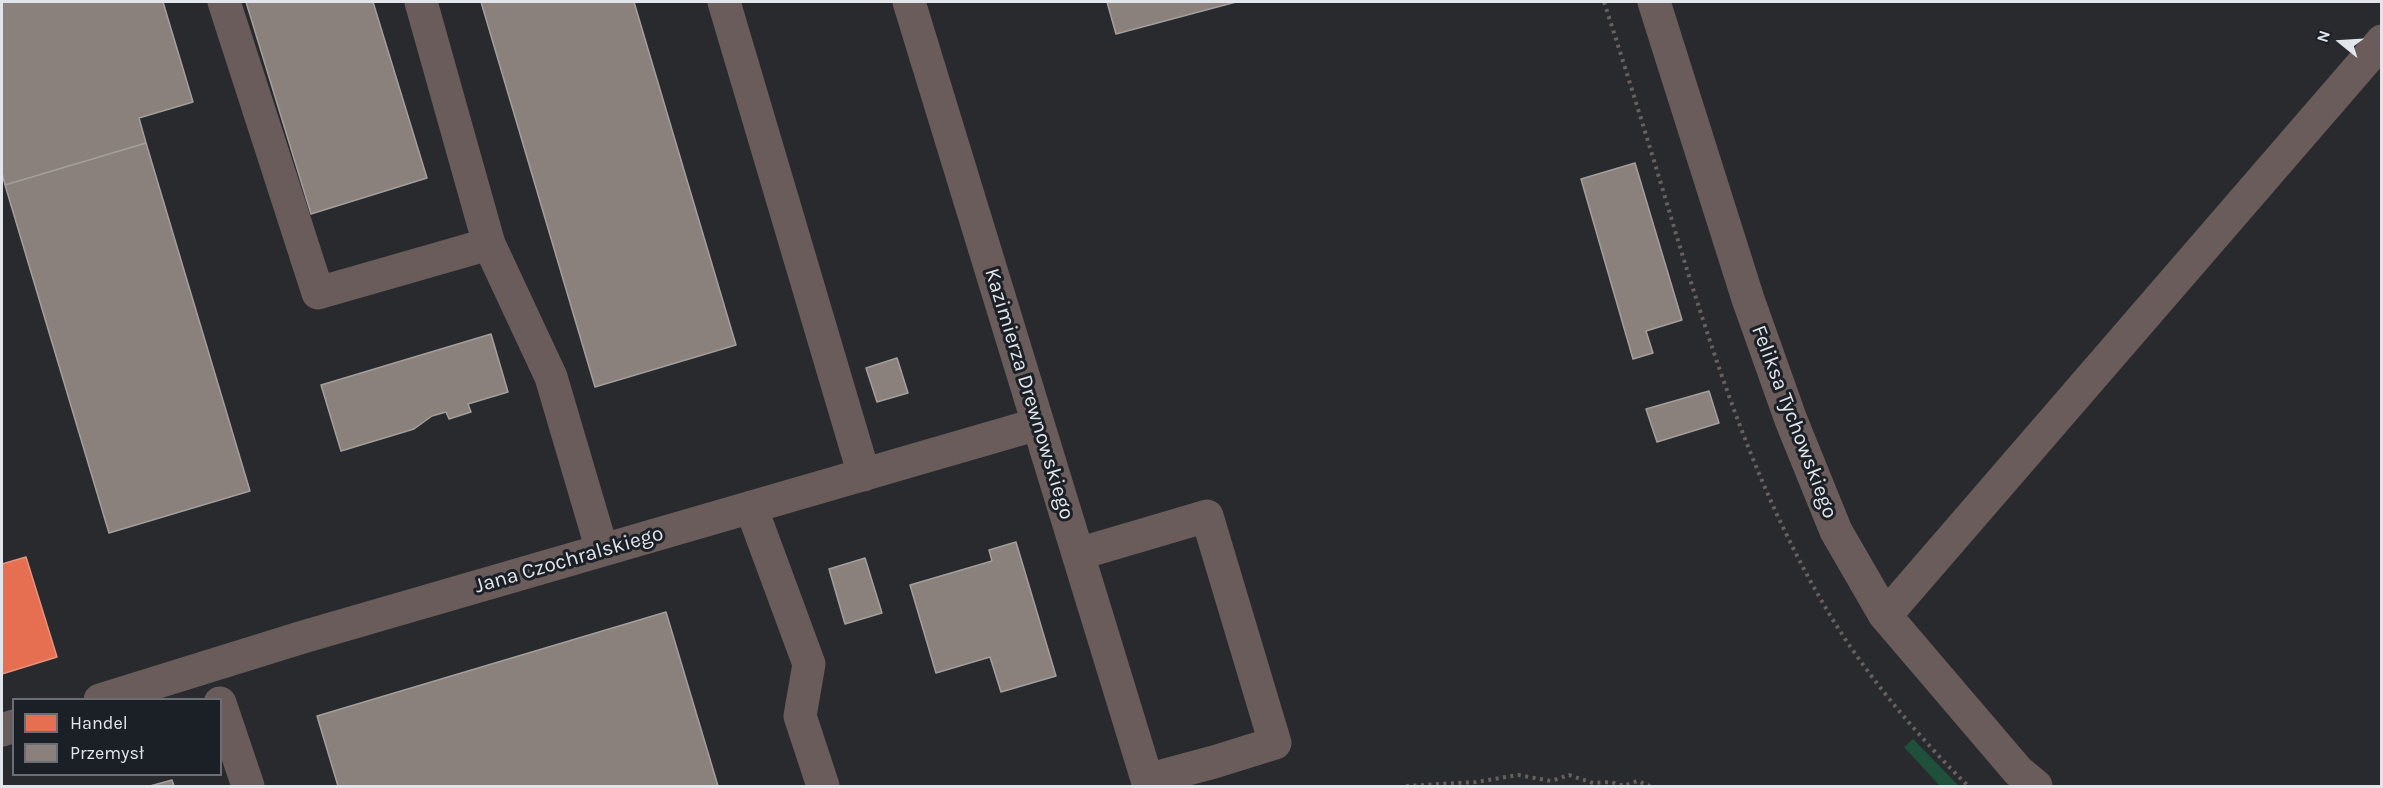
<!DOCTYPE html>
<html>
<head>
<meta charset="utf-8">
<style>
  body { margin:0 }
  #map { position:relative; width:2383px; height:788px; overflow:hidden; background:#282a2d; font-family:Karla,sans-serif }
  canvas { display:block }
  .frame { position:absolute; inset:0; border:3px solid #e2e6ea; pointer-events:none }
  .legend { position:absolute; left:12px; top:698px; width:210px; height:78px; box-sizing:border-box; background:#1b2027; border:2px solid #6b6f75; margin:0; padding:8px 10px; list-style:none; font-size:18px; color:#e2e6ea }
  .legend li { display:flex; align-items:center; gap:12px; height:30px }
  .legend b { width:30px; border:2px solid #6b6f75 }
  .north { position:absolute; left:2311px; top:12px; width:60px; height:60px; -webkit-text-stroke:4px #1b2027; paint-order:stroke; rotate:288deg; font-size:16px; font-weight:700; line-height:24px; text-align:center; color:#e2e6ea }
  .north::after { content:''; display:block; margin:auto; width:21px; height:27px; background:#e2e6ea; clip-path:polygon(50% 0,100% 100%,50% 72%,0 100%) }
</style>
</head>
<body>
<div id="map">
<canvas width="2383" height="788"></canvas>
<div class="frame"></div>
<ul class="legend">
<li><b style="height:16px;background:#e76f51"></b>Handel</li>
<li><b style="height:16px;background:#8a817c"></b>Przemysł</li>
</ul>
<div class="north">N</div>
</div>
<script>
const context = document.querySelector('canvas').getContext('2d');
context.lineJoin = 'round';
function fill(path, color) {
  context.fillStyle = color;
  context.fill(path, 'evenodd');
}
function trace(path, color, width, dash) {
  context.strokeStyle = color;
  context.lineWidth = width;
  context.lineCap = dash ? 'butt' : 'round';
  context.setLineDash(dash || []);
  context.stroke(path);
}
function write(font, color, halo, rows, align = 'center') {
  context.font = font + ' Karla,sans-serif';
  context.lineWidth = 6;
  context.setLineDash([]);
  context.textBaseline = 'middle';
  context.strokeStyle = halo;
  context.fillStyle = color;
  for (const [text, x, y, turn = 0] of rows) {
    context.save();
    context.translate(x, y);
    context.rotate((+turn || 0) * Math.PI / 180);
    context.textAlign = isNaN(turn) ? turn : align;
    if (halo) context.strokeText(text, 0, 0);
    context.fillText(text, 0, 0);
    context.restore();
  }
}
const green = new Path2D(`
  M1913,739L1959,786H1940L1904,747Z`);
const shops = new Path2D(`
  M26,557L57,657L2,674V564Z`);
const industry = new Path2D(`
  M2,2H163L193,102L139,118L146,143L5,185L2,173Z
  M246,2H373L427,178L311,214Z
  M481,2H634L736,345L595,387Z
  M1107,2H1236L1116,34Z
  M146,143L250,491L109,533L5,185Z
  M1635,163L1682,320L1646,331L1653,353L1633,359L1581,179Z
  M491,334L508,392L468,404L471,412L449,419L446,412L432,416L414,429L341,451L321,385Z
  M897,358L908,393L877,402L866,368Z
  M1709,391L1719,423L1657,442L1646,409Z
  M1016,542L1056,676L1001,692L990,657L936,673L910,585L992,561L989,550Z
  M865,558L882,613L845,624L829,569Z
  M666,612L718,786H338L317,716Z
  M172,780L174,786H150Z`);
const path = new Path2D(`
  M1604,2C1630,82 1655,163 1679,244C1717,366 1756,487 1820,598C1859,667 1912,730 1968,786
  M1406,786L1476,782L1518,775L1551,781L1569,775L1593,783L1611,782L1624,786L1637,781L1650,786`);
const minor = new Path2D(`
  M224,2L318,293L489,244L551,377L602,550
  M421,2L489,244
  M724,2L864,475
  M909,2L1149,786
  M1654,2L1748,299L1791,420L1836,531L1884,614L2018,771L2036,786
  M751,507L809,664L800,716L823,786
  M1078,554L1207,516L1275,743L1214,762L1147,780
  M1886,615L2382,41
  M100,700L303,637L1038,424
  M220,703L248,786
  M2,730L14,726`);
const streetNames = [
  ["Kazimierza Drewnowskiego",1029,394,73],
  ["Feliksa Tychowskiego",1794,422,69],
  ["Jana Czochralskiego",569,560,-16]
];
fill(green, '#1f503b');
fill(shops, '#e76f51');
trace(shops, '#e6937f', 1.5);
fill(industry, '#8a817c');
trace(industry, '#a49f9d', 1.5);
trace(path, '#67605f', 4, [3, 4.5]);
trace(minor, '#695c5a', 33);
write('21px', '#e2e6ea', '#1b2027', streetNames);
</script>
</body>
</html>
